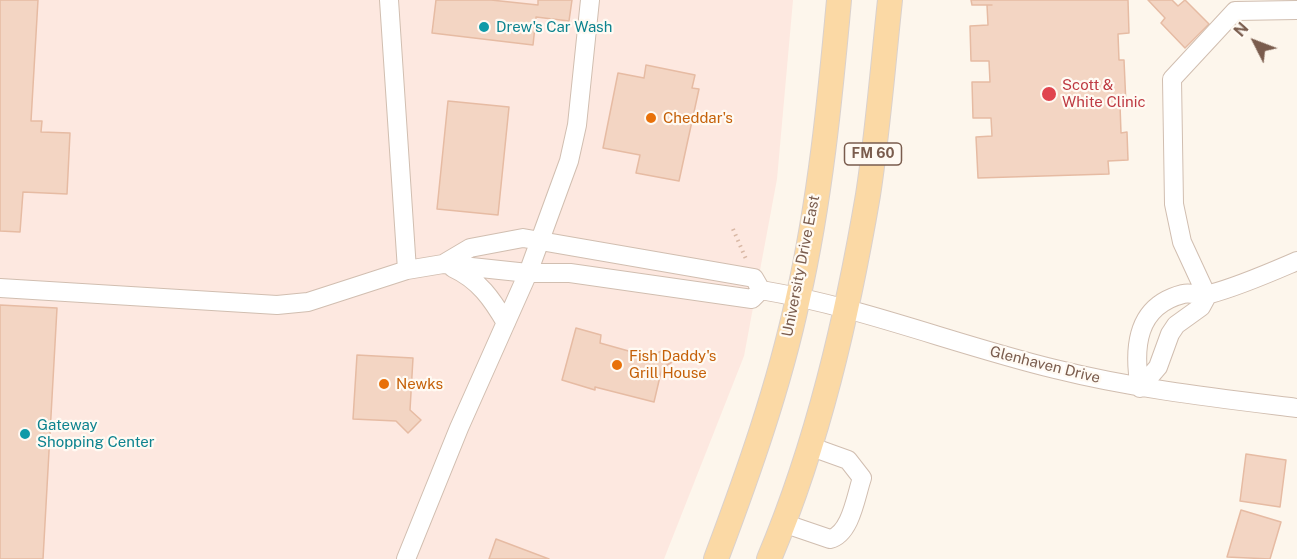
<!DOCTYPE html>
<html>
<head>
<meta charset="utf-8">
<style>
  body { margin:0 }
  #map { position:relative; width:1297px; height:559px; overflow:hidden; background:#fdf6ec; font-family:"Public Sans",sans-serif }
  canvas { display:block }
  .north { position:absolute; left:1225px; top:12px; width:60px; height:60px; -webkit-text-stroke:4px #fffaf3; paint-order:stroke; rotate:312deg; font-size:16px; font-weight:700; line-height:24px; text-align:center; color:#7a5c4d }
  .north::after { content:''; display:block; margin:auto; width:21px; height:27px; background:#7a5c4d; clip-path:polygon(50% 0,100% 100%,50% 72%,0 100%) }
</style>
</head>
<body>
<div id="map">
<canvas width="1297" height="559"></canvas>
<div class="north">N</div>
</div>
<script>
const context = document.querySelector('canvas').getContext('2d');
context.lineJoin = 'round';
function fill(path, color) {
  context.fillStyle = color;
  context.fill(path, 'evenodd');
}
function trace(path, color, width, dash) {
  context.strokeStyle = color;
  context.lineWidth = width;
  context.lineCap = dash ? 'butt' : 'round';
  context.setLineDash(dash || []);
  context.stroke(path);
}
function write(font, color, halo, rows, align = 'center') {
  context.font = font + ' "Public Sans",sans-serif';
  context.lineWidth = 4.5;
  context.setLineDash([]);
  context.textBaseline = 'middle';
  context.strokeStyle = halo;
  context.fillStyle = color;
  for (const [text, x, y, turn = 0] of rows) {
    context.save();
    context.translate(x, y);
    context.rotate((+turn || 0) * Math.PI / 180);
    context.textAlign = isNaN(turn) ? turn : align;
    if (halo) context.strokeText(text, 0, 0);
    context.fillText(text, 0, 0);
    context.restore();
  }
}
const commercial = new Path2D(`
  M0,0H793L777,179L744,356L664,559H0Z`);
const building = new Path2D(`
  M0,0H38L31,121H42L41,132L70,133L67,194L23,192L20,232L0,231Z
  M436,0H491L538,5V0H572L569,21L536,17L533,45L432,33Z
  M971,0H1128L1129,33L1118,34L1119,60H1124L1126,105H1120L1121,133L1127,132L1128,160L1108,161L1109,174L978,178L976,137L992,136L991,118H973L972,82H990L989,61H971L970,26L988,25L987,5H992H972Z
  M1148,0H1172L1178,6L1185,0L1209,24L1185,48L1161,23L1165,18Z
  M646,65L695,75L692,88L699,89L679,181L636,173L640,155L603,148L618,73L644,78Z
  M448,101L509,107L498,215L437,209Z
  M0,305L57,308L43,559H0Z
  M576,328L601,335L600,343L650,357L665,349L674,361L662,368L654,402L595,387V390L562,380Z
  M357,355L413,358L410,410L421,420L408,433L396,421L353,419Z
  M1246,454L1286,460L1280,507L1240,501Z
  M1241,510L1281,522L1270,559L1227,557Z
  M496,539L549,559H489Z`);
const path = new Path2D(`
  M733,229L746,259`);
const minor = new Path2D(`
  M389,0L407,270
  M443,264L470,248L523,238L754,278L761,290
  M453,268C479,280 492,299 506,323
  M0,288L277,305L308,302L407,270L443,264L528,273H570L752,299L761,290
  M761,290C862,307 956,345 1055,369C1135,389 1216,398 1297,408
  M1207,296L1182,242L1174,204L1172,79L1235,11L1297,10
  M1140,388C1133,348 1136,306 1183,294C1192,292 1202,297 1210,294C1240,286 1269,273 1297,261
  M1140,388L1158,367L1170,334L1176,325L1201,307L1207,296
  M783,523L830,539C851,534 856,495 862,478L848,460L809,446
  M406,559L459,428L528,273L569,161L577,125L590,0`);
const major = new Path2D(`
  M716,559C748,474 779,387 798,298C820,201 830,99 839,0
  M769,559C818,443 847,318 868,195C878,130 883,65 890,0`);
const markers = [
  [484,27,6,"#0f9aa8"],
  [1049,94,8,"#e0444e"],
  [651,118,6,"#e8710a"],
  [617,365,6,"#e8710a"],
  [384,384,6,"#e8710a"],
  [25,434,6,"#0f9aa8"]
];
const shields = [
  [873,154,57]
];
const shieldNames = [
  ["FM 60",873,154]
];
const cultureNames = [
  ["Drew's Car Wash",496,27],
  ["Gateway",37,425],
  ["Shopping Center",37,442]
];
const healthNames = [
  ["Scott &",1062,85],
  ["White Clinic",1062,102]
];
const foodNames = [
  ["Cheddar's",663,118],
  ["Fish Daddy's",629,356],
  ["Grill House",629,373],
  ["Newks",396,384]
];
const streetNames = [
  ["University Drive East",801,266,-79],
  ["Glenhaven Drive",1045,365,14]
];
fill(commercial, '#fde8e0');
fill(building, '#f3d5c3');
trace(building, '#e6bba3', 1.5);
trace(minor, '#d1beb0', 20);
trace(major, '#dad1cd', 26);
trace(path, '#d9b8a5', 4, [1.5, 4.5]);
trace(minor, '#fff', 18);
trace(major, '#fbd9a5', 24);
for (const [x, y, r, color] of markers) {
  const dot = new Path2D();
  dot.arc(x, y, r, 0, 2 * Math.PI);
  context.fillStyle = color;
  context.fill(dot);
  trace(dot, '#fffaf3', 2);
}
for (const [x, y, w] of shields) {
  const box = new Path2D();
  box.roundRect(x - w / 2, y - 11, w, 22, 4.5);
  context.fillStyle = '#fffaf3';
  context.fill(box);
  trace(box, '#7a5c4d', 1.5);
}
write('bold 14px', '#7a5c4d', null, shieldNames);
write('15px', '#0d838f', '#fffaf3', cultureNames, 'left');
write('15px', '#be3a42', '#fffaf3', healthNames, 'left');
write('15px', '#c56008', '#fffaf3', foodNames, 'left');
write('15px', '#7a5c4d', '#fffaf3', streetNames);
</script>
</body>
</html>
